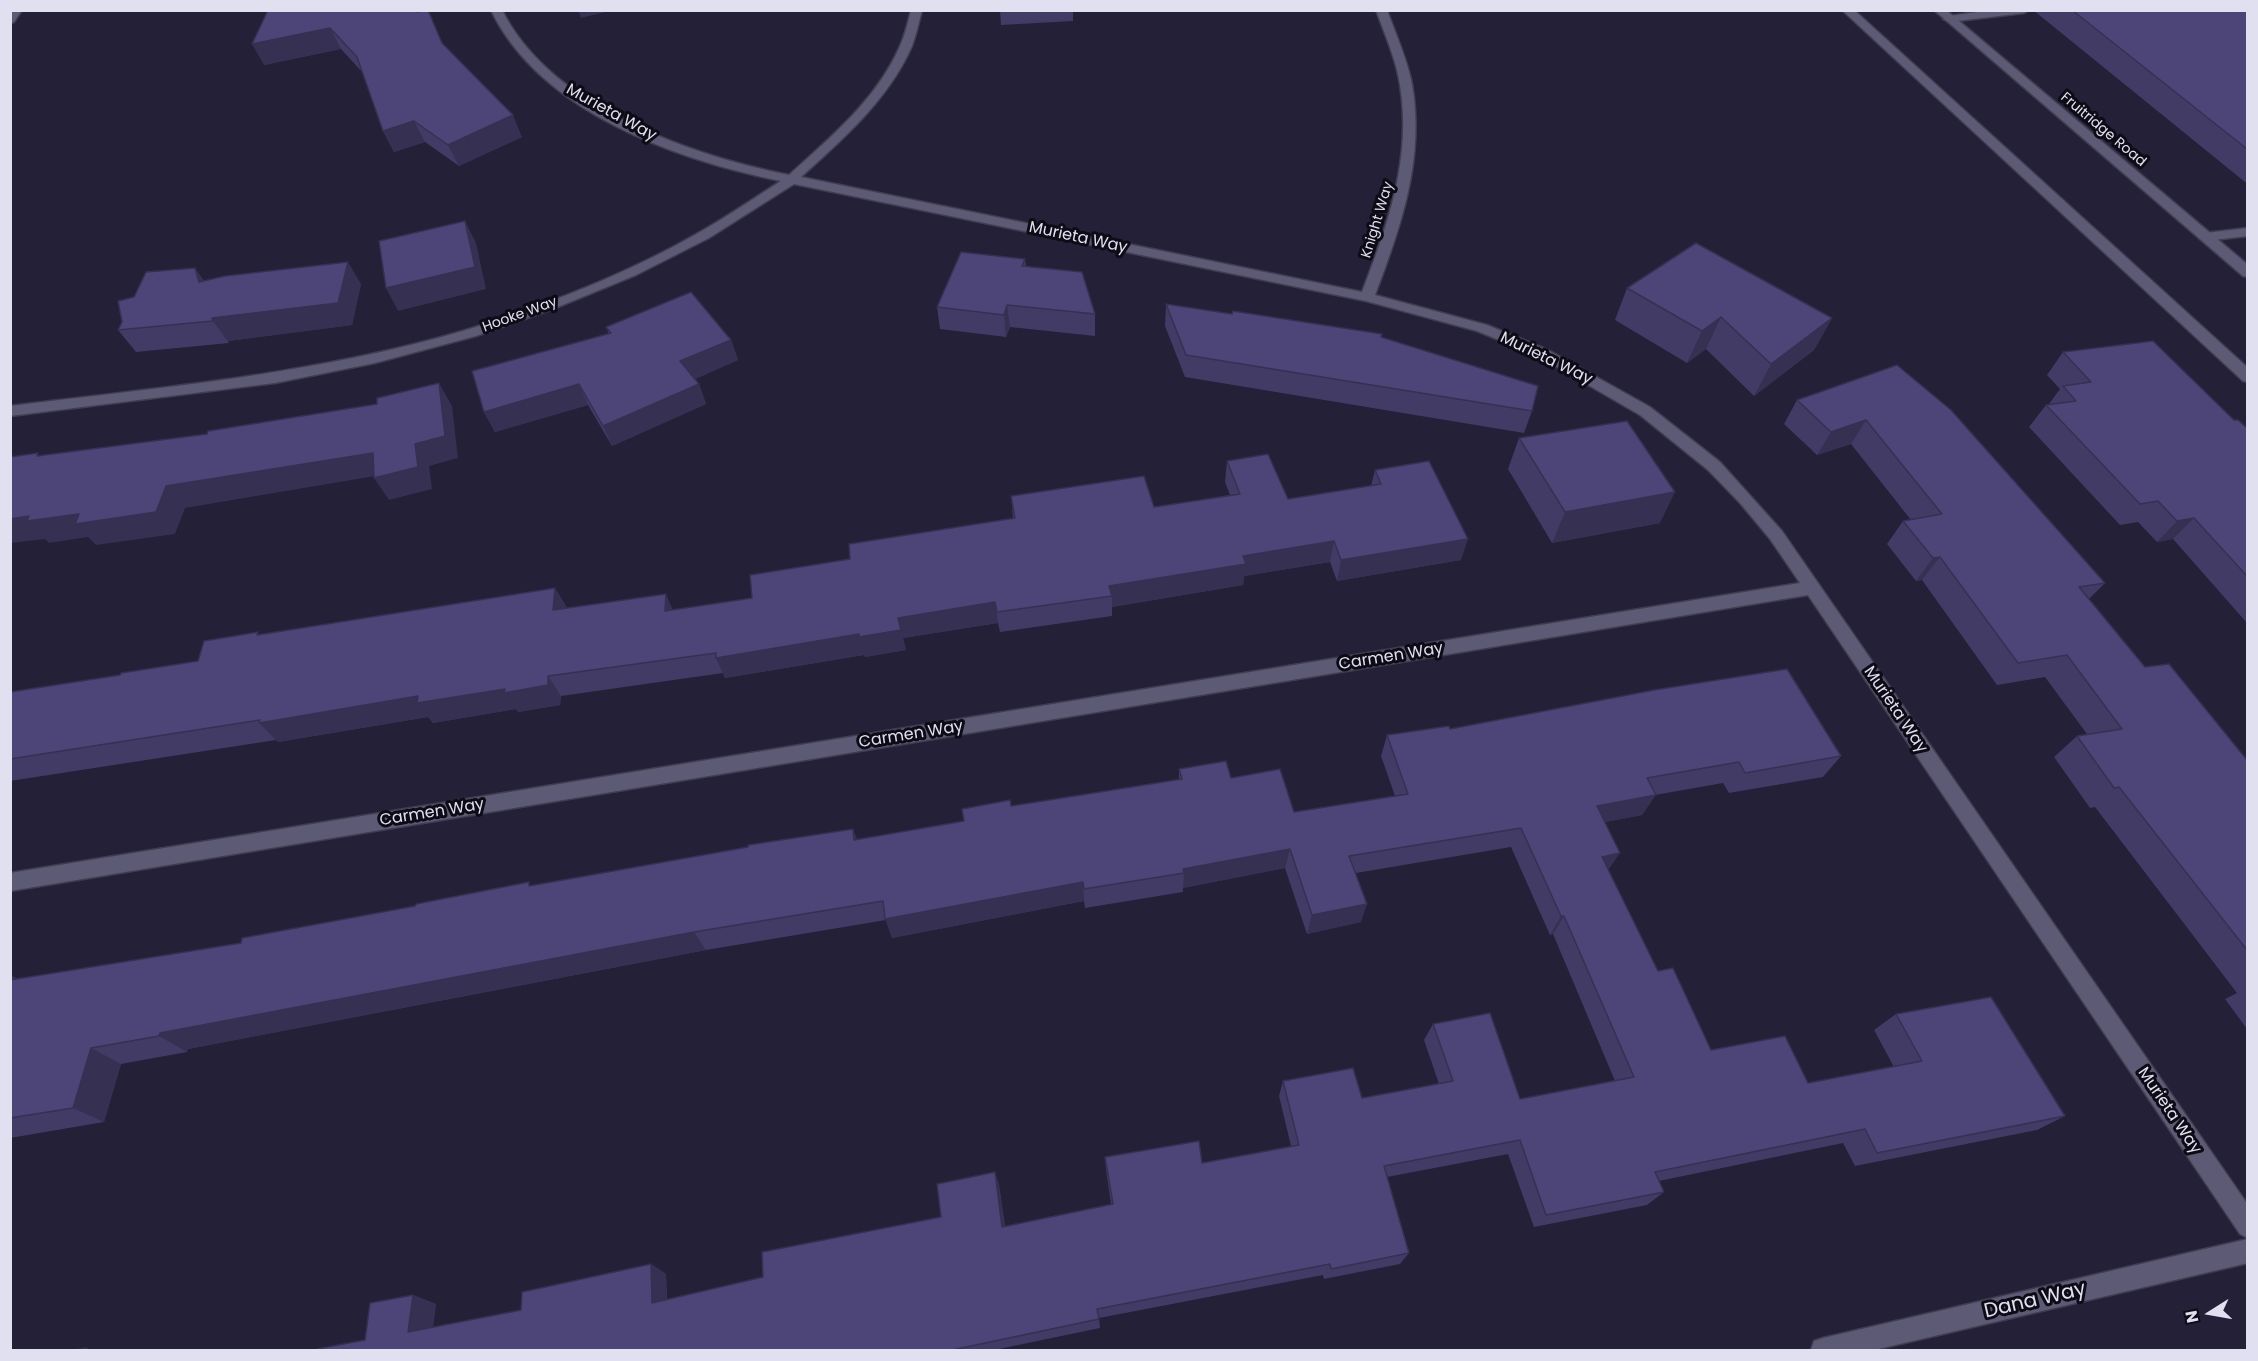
<!DOCTYPE html>
<html>
<head>
<meta charset="utf-8">
<style>
  body { margin:0 }
  #map { position:relative; width:2258px; height:1361px; overflow:hidden; background:#232037; font-family:Poppins,sans-serif }
  canvas { display:block }
  .frame { position:absolute; inset:0; border:12px solid #e1e0f0; pointer-events:none }
  .north { position:absolute; left:2180px; top:1283px; width:60px; height:60px; -webkit-text-stroke:4px #0d0b15; paint-order:stroke; rotate:259deg; font-size:16px; font-weight:700; line-height:24px; text-align:center; color:#e1e0f0 }
  .north::after { content:''; display:block; margin:auto; width:21px; height:27px; background:#e1e0f0; clip-path:polygon(50% 0,100% 100%,50% 72%,0 100%) }
</style>
</head>
<body>
<div id="map">
<canvas width="2258" height="1361"></canvas>
<div class="frame"></div>
<div class="north">N</div>
</div>
<script>
const context = document.querySelector('canvas').getContext('2d');
context.lineJoin = 'round';
function trace(path, color, width, dash) {
  context.strokeStyle = color;
  context.lineWidth = width;
  context.lineCap = dash ? 'butt' : 'round';
  context.setLineDash(dash || []);
  context.stroke(path);
}
function fill(path, color) {
  context.fillStyle = color;
  context.fill(path, 'evenodd');
}
function write(font, color, halo, rows, align = 'center') {
  context.font = font + ' Poppins,sans-serif';
  context.lineWidth = 6;
  context.setLineDash([]);
  context.textBaseline = 'middle';
  context.strokeStyle = halo;
  context.fillStyle = color;
  for (const [text, x, y, turn = 0] of rows) {
    context.save();
    context.translate(x, y);
    context.rotate((+turn || 0) * Math.PI / 180);
    context.textAlign = isNaN(turn) ? turn : align;
    if (halo) context.strokeText(text, 0, 0);
    context.fillText(text, 0, 0);
    context.restore();
  }
}
const street = new Path2D(`
  M22,10L14,22L10,23L11,10Z
  M491,10H502C550,107 690,155 789,175C831,137 877,99 900,46C905,35 908,22 911,10H922C919,22 916,35 912,46C889,99 843,139 801,177L1362,292C1388,225 1412,157 1400,85C1396,59 1385,35 1376,10H1387C1396,35 1407,59 1412,84C1425,158 1401,227 1375,295L1487,325L1548,350L1650,407L1720,462L1782,531L2248,1205V1238L2240,1234L1808,595L10,891V873L1800,583L1770,539L1740,503L1708,470L1640,415L1538,356L1477,331L1366,301L794,184L709,238L636,275L553,309L476,336L375,363L275,383L10,416V406C163,387 318,374 466,330C544,306 629,273 700,232C728,216 754,198 781,181C677,160 540,112 491,10Z
  M1842,10H1854L2248,368V382L2243,381Z
  M1992,10H2029L2024,13L1949,22L1943,19L1949,16Z
  M2248,228V236L2205,241L2198,237L2205,233Z
  M2248,1239V1263L1874,1350H1811L1814,1341L1823,1338Z`);
const secondary = new Path2D(`
  M1934,10H1946L2248,265V277L2243,276Z`);
const wall = new Path2D(`
  M268,10L443,44L522,137L459,166L425,142L394,152L383,131L363,73L341,49L264,65Z
  M1000,10H1073V21L1001,25Z
  M2033,10H2247V182H2245Z
  M1025,259L1026,267L1095,314V336L1010,327L1006,337L940,329L937,307Z
  M195,268L204,281L361,284L352,325L228,341L229,343L136,352L118,330L134,297Z
  M1627,288L1832,318L1814,350L1754,396L1706,349L1687,363L1615,320Z
  M1166,304L1381,337L1532,411L1524,433L1185,377L1165,326Z
  M606,327L731,340L738,360L695,379L699,384L706,404L612,446L588,405L495,432L484,412L609,334Z
  M2063,352L2234,420L2247,428V623L2173,539L2157,542L2138,522L2120,525L2029,427L2046,405L2049,404L2060,389L2047,375Z
  M1897,365L2105,583L2089,599L2145,667L2247,760V1029L2225,999L2237,993L2095,807L2090,808L2054,757L2077,736L2087,734L2045,677L1997,685L1922,580L1916,581L1887,544L1903,521L1911,520L1851,444L1817,455L1784,424L1797,400Z
  M1519,438L1660,523L1552,543L1508,469Z
  M1227,461L1288,499L1371,486L1375,470L1461,560L1337,581L1330,562L1244,576L1243,585L1112,607V616L1000,632L998,623L903,638L906,650L865,657L864,655L725,678L723,673L561,696L560,705L518,712L516,709L433,723L428,717L278,742L276,740L10,781V692L120,675L198,661L260,635L555,588L567,608L673,610L752,598L850,559L1013,518L1011,496L1154,507L1230,495L1225,482Z
  M1450,729L1841,756L1823,777L1729,793L1723,783L1655,795L1642,815L1605,822L1609,871L1658,971L1711,1050L1808,1083L1894,1067L1874,1030L1896,1014L2065,1116L2037,1130L1855,1166L1843,1143L1659,1181L1664,1192L1647,1205L1534,1227L1508,1154L1387,1177L1409,1253L1400,1264L1324,1279L1323,1275L1099,1318L1100,1328L994,1350H317L365,1340L413,1295L436,1304L433,1327L521,1310L651,1264L666,1274L667,1299L763,1277L941,1217L995,1172L999,1185L1005,1226L1111,1204L1106,1170L1105,1157L1202,1163L1291,1146L1279,1096L1283,1081L1362,1098L1439,1084L1424,1040L1433,1024L1520,1099L1615,1081L1553,934L1550,935L1511,847L1356,873L1361,922L1307,934L1285,868L1183,888V892L1085,908L1084,901L892,938L886,920L706,950L188,1049L187,1052L121,1064L104,1122L10,1138V975L18,979L241,943L532,885L857,840L964,821L1011,806L1179,780V769L1231,778L1294,812L1395,796L1381,756L1387,735Z`);
const shadedWall = new Path2D(`
  M578,10H613L581,18Z
  M330,28L341,49L264,65L252,44Z
  M513,115L522,137L459,166L448,145Z
  M414,121L425,142L394,152L383,131Z
  M465,221L476,243L486,289L398,311L386,288Z
  M348,262L361,284L352,325L228,341L229,343L213,321L212,318Z
  M195,268L210,290L199,282Z
  M1007,305L1010,327L1006,337L1004,315Z
  M1721,317L1706,349L1687,363L1702,331Z
  M1832,318L1814,350L1754,396L1771,364Z
  M731,340L738,360L688,382L680,361Z
  M439,383L452,406L458,458L429,466L432,489L389,500L374,478L415,444Z
  M579,384L588,405L495,432L484,412Z
  M699,384L706,404L612,446L603,426Z
  M1866,420L1851,444L1817,455L1831,432Z
  M373,453L387,474L185,508L175,534L96,545L88,537L49,543L45,539L10,543V519L166,486Z
  M1675,492L1660,523L1552,543L1565,512Z
  M2194,518L2173,539L2157,542L2177,521Z
  M1468,539L1461,560L1337,581L1341,560Z
  M1334,541L1330,562L1244,576L1243,585L1112,607V596L1109,586L1243,556Z
  M1940,557L1922,580L1916,581L1933,558Z
  M555,588L567,608L553,610Z
  M666,594L675,615L665,611Z
  M995,602L998,623L903,638L906,650L865,657L864,655L725,678L716,658L898,618Z
  M548,676L561,696L560,705L518,712L516,709L433,723L428,717L278,742L259,723L418,696Z
  M1656,795L1642,815L1585,826L1597,806Z
  M853,829L861,848L854,840Z
  M1290,849L1285,868L1183,888L1184,873L1183,869Z
  M1620,853L1607,872L1602,857Z
  M1083,882L1084,901L892,938L885,919Z
  M1367,904L1361,922L1307,934L1312,915Z
  M1561,916H1564L1553,934L1550,935Z
  M694,932L706,950L188,1049L187,1052L159,1036L160,1033Z
  M10,975L38,990L10,984Z
  M91,1048L121,1064L104,1122L73,1108Z
  M995,1172L999,1185L1006,1238L1002,1227Z
  M651,1264L666,1274L667,1312L652,1303Z
  M413,1295L436,1304L431,1340L408,1332Z`);
const building = new Path2D(`
  M268,10H417V12L428,10L442,43L513,115L448,145L414,121L383,131L357,57L330,28L252,44Z
  M2072,10H2247V149Z
  M465,221L475,267L386,288L379,241Z
  M1696,243L1832,318L1771,364L1721,317L1702,331L1627,288Z
  M961,252L1025,259L1022,266L1082,272L1095,314L1007,305L1004,315L937,307Z
  M348,262L338,303L212,318L213,321L118,330L122,322L118,301L134,297L146,272L195,268L199,282L225,276Z
  M691,292L731,340L680,361L699,384L603,426L579,384L484,412L472,371L611,333L606,327Z
  M1166,304L1232,314L1233,311L1382,334L1381,337L1538,386L1532,411L1186,355Z
  M2153,341L2234,420H2238L2247,428V576L2194,518L2177,521L2158,501L2140,504L2046,405L2076,401L2063,386L2091,382L2063,352Z
  M1897,365L1951,410L2105,583L2079,587L2145,667L2169,664L2247,760V950L2119,787L2114,788L2077,736L2122,729L2067,655L2018,663L1940,557L1933,558L1903,521L1942,514L1866,420L1831,432L1797,400Z
  M439,383L445,436L415,444L418,467L374,478L373,453L166,486L156,512L75,524L79,514L27,521L29,516L10,519V457L38,453L37,456L207,434L208,431L377,404V398Z
  M1627,421L1675,492L1565,512L1519,438Z
  M1268,454L1288,499L1381,484L1375,470L1429,461L1468,539L1341,560L1334,541L1243,556L1246,564L1109,586L1112,596L997,612L995,602L898,618L901,630L859,637V634L716,658V653L548,676V685L504,693L505,689L417,703L418,696L259,723L260,720L10,759V692L120,675L121,673L198,661L204,641L258,632L257,635L555,588L553,610L666,594L665,611L752,598L750,575L850,559L849,544L1015,518L1011,496L1144,476L1154,507L1240,494L1227,461Z
  M1787,669L1841,756L1745,773L1739,762L1647,778L1656,795L1597,806L1620,853L1602,857L1658,971L1673,968L1711,1050L1785,1036L1808,1083L1922,1061L1896,1014L1991,997L2065,1116L1877,1153L1865,1129L1655,1172L1664,1192L1546,1215L1520,1140L1384,1166L1409,1253L1331,1269L1330,1264L1097,1309L1099,1319L952,1350H317V1349L365,1340L370,1303L413,1295L408,1332L521,1310L522,1292L651,1264L652,1303L763,1277L762,1252L941,1217L937,1184L995,1172L1002,1227L1113,1204L1105,1157L1199,1141L1202,1163L1299,1145L1283,1081L1353,1068L1362,1098L1453,1081L1433,1024L1490,1013L1520,1099L1634,1077L1564,916H1561L1521,828L1349,856L1367,904L1312,915L1290,849L1183,869L1184,873L1084,889L1083,882L885,919L883,901L694,932L160,1033L159,1036L91,1048L73,1108L10,1118V980L241,943L242,938L415,906L416,904L529,882V886L748,847V845L853,829L854,840L964,821L962,809L1010,800L1011,806L1182,779L1179,769L1226,761L1231,778L1280,769L1294,812L1408,794L1387,735L1449,726L1450,729L1654,690Z
  M87,1348L86,1350H74Z`);
const farStreetnames = [
  ["Fruitridge Road",2103,130,40],
  ["Knight Way",1378,220,-73],
  ["Hooke Way",520,315,-20]
];
const streetNames = [
  ["Murieta Way",611,113,29],
  ["Murieta Way",1078,238,12],
  ["Murieta Way",1546,359,26],
  ["Carmen Way",1391,657,-9],
  ["Murieta Way",1895,710,56],
  ["Carmen Way",911,735,-9],
  ["Carmen Way",432,813,-9],
  ["Murieta Way",2169,1111,56]
];
const nearStreetnames = [
  ["Dana Way",2035,1301,-13]
];
trace(street, '#403d50', 3);
trace(secondary, '#403d50', 3);
fill(street, '#5d5a75');
fill(secondary, '#5d5a75');
fill(wall, '#423b66');
fill(shadedWall, '#363053');
fill(building, '#4d4577');
trace(building, '#363053', 1.5);
write('14px', '#e1e0f0', '#0d0b15', farStreetnames);
write('16px', '#e1e0f0', '#0d0b15', streetNames);
write('20px', '#e1e0f0', '#0d0b15', nearStreetnames);
</script>
</body>
</html>
